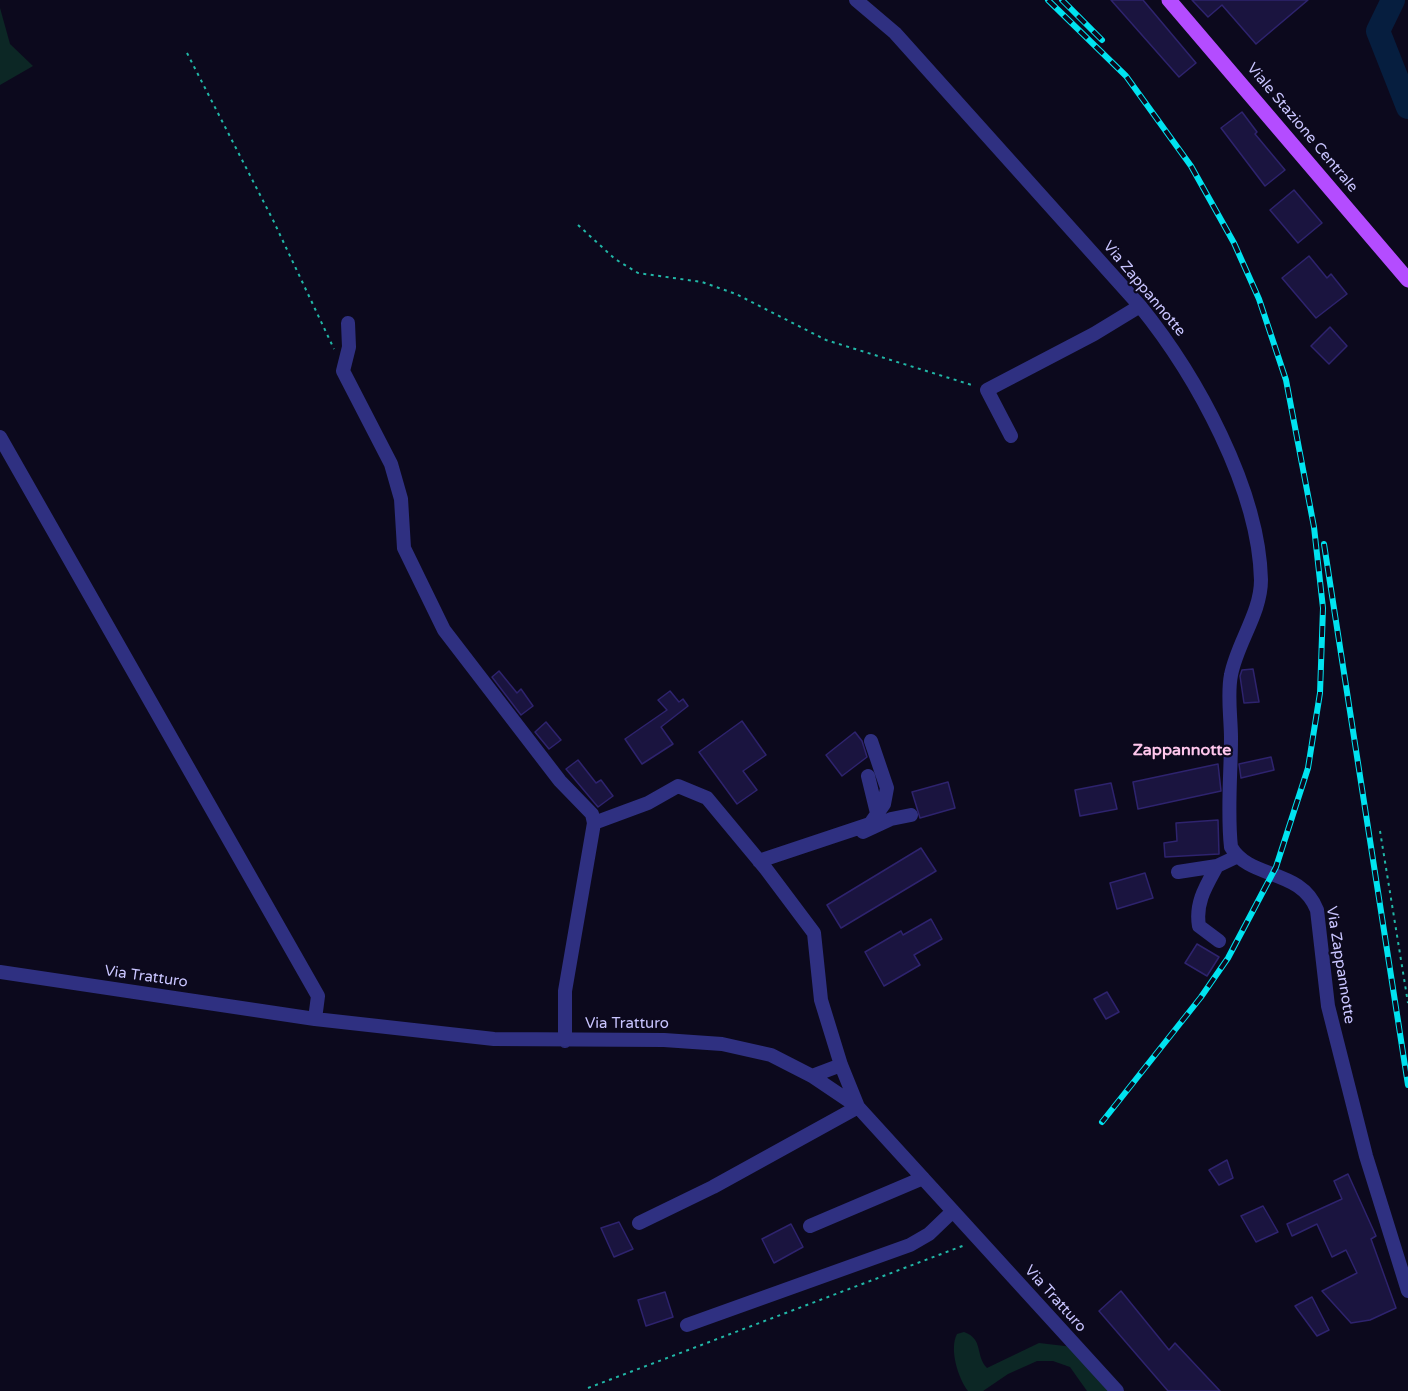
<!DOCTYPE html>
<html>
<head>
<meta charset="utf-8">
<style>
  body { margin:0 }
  canvas { display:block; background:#0c091d }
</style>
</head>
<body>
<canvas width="1408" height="1391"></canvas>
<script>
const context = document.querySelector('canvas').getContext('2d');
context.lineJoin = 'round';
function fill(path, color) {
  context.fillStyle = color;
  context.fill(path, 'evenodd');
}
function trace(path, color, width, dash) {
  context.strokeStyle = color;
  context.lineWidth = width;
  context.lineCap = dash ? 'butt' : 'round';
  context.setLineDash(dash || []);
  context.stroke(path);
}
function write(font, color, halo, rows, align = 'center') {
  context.font = font + ' "Varela Round",sans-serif';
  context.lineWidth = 4.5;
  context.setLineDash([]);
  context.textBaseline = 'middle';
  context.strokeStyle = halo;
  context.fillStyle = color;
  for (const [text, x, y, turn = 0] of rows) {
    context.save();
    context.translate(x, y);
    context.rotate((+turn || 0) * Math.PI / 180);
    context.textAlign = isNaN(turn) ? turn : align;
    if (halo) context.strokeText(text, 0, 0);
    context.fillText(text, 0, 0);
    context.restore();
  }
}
const green = new Path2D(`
  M0,8L10,44L33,66L0,85Z
  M964,1332C984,1339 975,1356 987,1368L1039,1343L1073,1347L1112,1391H1087L1070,1367L1053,1361H1037L1008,1374L983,1391H968C958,1378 949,1349 957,1334Z`);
const river = new Path2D(`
  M1393,0L1378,31L1408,107`);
const building = new Path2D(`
  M1111,0H1143L1196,63L1179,77Z
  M1192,0H1308L1256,44L1222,5L1208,17Z
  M1242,112L1257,132L1255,134L1285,170L1265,186L1221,128Z
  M1294,190L1322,223L1298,243L1270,210Z
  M1309,256L1327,278L1331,274L1347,294L1316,318L1282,278Z
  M1330,327L1347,346L1329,364L1311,346Z
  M1253,669L1259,702L1244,703L1240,676L1242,670Z
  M499,671L517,693L521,689L533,706L521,715L492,677Z
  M670,691L679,702L683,699L688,706L661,727L673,744L642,764L625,739L667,710L658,700Z
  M742,721L766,755L743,771L757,790L737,804L699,752Z
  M546,722L561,740L549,749L535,732Z
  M855,732L862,741L867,757L842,776L826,755Z
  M1271,757L1274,770L1241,778L1239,764Z
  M578,760L596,783L601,780L613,796L598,807L566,769Z
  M1218,764L1221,791L1138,809L1133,782Z
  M948,782L955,808L920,818L912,792Z
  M1111,783L1117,809L1080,816L1075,790Z
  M1218,820L1219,854L1165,857L1164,843L1177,841L1176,823Z
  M921,848L936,871L841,928L827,905Z
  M1145,873L1153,898L1117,909L1110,883Z
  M931,919L942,939L914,955L920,965L884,986L865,952L901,931L903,935Z
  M1197,944L1219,957L1207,976L1185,963Z
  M1107,992L1119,1012L1106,1019L1094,999Z
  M1227,1160L1233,1178L1219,1185L1209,1170Z
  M1348,1174L1376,1236L1371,1239L1396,1308L1370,1320L1351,1323L1322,1291L1357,1273L1346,1250L1332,1257L1317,1224L1292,1236L1287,1224L1342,1199L1334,1181Z
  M1263,1206L1278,1232L1256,1242L1241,1216Z
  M619,1222L633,1249L614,1257L601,1228Z
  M791,1224L803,1247L774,1263L762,1239Z
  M1121,1291L1169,1350L1175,1343L1220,1391H1168L1099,1311Z
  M665,1292L673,1317L646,1326L638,1300Z
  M1312,1297L1329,1330L1317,1336L1295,1306Z`);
const path = new Path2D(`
  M187,53L273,220L334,349
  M578,225L615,259L638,273L702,282L736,294L826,340L975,386
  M1380,831L1408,1003
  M588,1388L965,1245`);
const minor = new Path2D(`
  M856,0L895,33L1140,306C1196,375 1259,489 1261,580C1261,613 1237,643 1231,675C1227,694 1231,718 1231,738C1231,774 1227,812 1231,847C1250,880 1301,868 1317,910L1328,1006L1366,1156L1408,1291
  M348,323L349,347L343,371L391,464L401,499L404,548L444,630L560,781L592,814L594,823L565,991V1041
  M1011,436L987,390L1094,334L1140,306
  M0,437L318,996L315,1019
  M868,776L877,813
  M594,823L648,803L678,786L707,798L766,869L814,933L821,1000L841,1065L858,1107L713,1187L639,1223
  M863,832L891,819L911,815
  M759,861L870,824L884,804L887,788L871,741
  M1217,866C1206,886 1195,903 1199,926L1219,941
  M1178,872L1217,866L1236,857
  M0,972L315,1019L494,1039L664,1040L722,1044L771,1055L812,1076L858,1107L1117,1391
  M812,1076L841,1065
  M810,1226L923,1178
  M687,1325L910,1245L929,1234L953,1211`);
const major = new Path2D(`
  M1169,0L1408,280`);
const rail = new Path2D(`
  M1048,0L1126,76L1191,166L1234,243L1259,299L1286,380L1314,527L1323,608L1320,693L1308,768L1276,867L1228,958L1201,997L1102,1122
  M1062,0L1102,40
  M1324,544L1408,1085`);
const streetNames = [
  ["Viale Stazione Centrale",1302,128,50],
  ["Via Zappannotte",1144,289,50],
  ["Via Zappannotte",1340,965,81],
  ["Via Tratturo",146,977,8],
  ["Via Tratturo",627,1024],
  ["Via Tratturo",1055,1299,48]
];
const neighbourhoodNames = [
  ["Zappannotte",1182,751]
];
fill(green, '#0c2725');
trace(river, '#061e3f', 24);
fill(building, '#1a143f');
trace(building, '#2e236e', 1.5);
trace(path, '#21b7a7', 2, [3, 4.5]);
trace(minor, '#2f3081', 14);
trace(major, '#b44cff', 15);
trace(rail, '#00e3f0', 6);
trace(rail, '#0c091d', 4, [11]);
write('15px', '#c9c5ff', '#0c091d', streetNames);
write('bold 16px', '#ffc7ed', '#0c091d', neighbourhoodNames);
</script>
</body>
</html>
